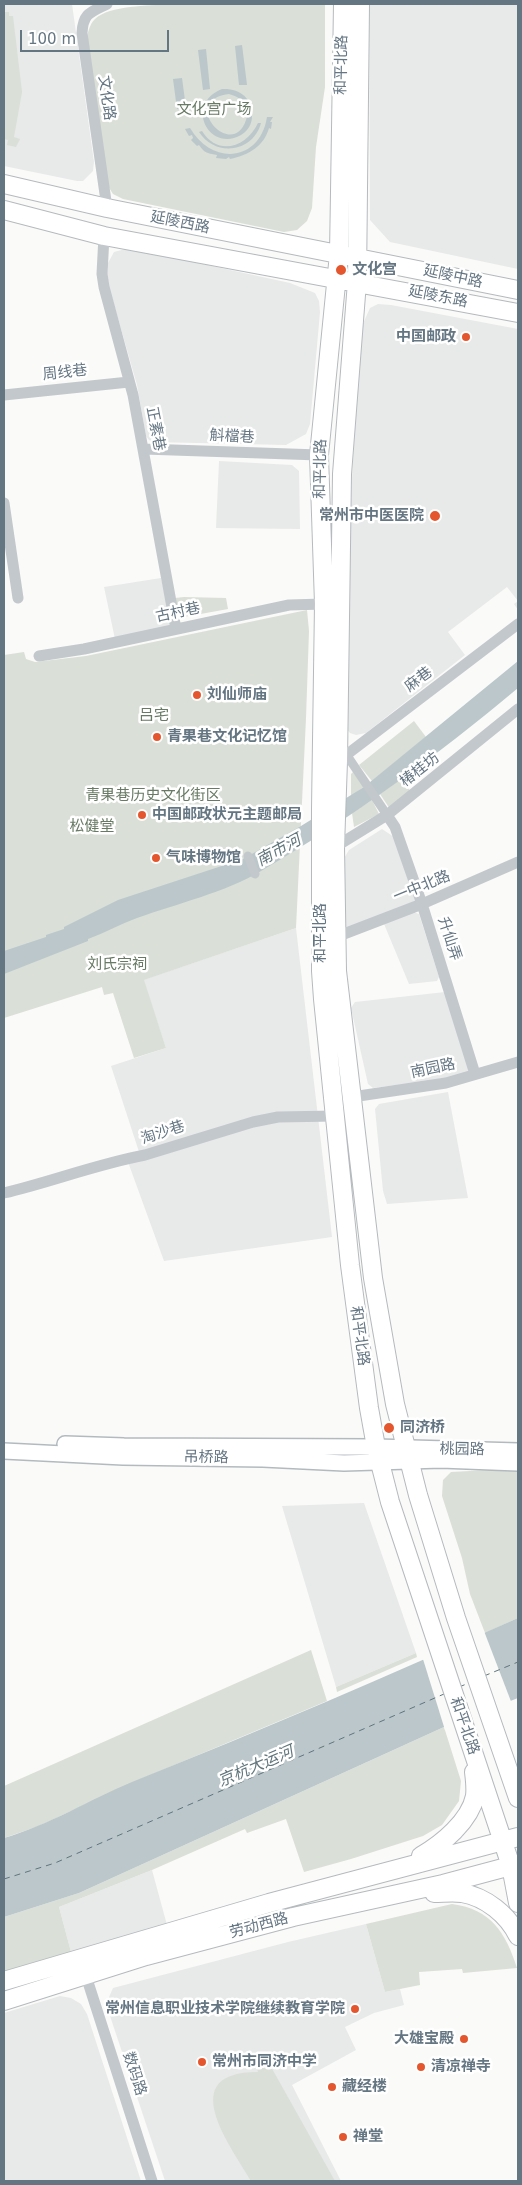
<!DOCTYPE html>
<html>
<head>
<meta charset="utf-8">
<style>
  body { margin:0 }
  #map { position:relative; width:522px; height:2185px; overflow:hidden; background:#fafaf8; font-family:"DejaVu Sans",sans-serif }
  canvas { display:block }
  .frame { position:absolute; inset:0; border:5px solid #657683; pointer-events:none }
  .scale { position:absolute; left:20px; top:30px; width:149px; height:22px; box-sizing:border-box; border:2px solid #657683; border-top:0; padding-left:6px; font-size:15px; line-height:18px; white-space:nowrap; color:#657683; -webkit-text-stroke:4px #fff; paint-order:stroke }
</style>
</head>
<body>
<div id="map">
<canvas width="522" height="2185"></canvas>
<div class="frame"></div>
<div class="scale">100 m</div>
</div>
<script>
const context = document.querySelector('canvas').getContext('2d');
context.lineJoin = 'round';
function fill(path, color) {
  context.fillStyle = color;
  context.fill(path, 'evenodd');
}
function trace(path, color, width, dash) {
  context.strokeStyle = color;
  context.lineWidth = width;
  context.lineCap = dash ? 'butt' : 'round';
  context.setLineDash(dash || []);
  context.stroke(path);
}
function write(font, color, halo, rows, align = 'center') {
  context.font = font + ' "DejaVu Sans","Noto Sans SC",sans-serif';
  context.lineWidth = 5;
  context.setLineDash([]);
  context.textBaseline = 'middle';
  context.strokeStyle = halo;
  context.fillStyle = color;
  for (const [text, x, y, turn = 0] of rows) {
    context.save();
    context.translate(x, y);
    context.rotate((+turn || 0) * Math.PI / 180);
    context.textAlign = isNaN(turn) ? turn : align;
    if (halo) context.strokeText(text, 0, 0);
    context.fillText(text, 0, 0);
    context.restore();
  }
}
const built = new Path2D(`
  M4,4H72L94,162L93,171L83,181H77L4,166L6,17Z
  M369,4H518V269L390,242L370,220Z
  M129,248L290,283L315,293L319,301L320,312L310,424L306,434L286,445L153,442L149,440L146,436L137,385L109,287L107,274L108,263L114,252Z
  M378,304L391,305L518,329V610L514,604L518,601L507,587L448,632L465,655L366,733L356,735L350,733L345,727L352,478L361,328L370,308Z
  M219,461L292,465L299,471L300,529L216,528Z
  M161,578L172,627L115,639L104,587Z
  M382,829L394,837L418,903L349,930L344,927L343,860L349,850Z
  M413,912L419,914L439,977L437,981L409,984L384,924Z
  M296,928L332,1237L164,1261L128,1162L141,1158L111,1066L166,1048L143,980Z
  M445,992L470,1072L444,1079L373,1088L368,1084L351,1008L355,1002Z
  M448,1092L468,1198L387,1204L383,1191L375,1109L379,1104Z
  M364,1503L416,1653L336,1687L282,1506Z
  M152,1870L167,1925L71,1952L59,1907Z
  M366,1924L385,1992L400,1989L404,2005L374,2013L345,2027L356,2050L292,2085L341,2181H165L106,2004L113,1988L288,1942Z
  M60,1996L71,1998L81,2004L87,2014L141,2181H4V2013Z`);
const green = new Path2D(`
  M4,4L5,12H9V16H13L22,92L14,137L20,139L16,147L7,145L8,140L4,139Z
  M169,4H325V87L316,147L312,208L307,221L297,230L284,232L123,199L113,194L108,186L86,41C88,33 89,25 95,19C110,5 149,6 169,4Z
  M184,597L226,598L228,609L184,617L179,614L175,598Z
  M307,610L309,631L306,718L296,928L144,980L166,1048L134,1058L113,993L104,995L102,987L4,1018V655L24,652L26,659L35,662L86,656Z
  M414,721L426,737L372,781L359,765Z
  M353,772L364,787L351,796V774Z
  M401,779L412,793L390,809L380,794Z
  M372,800L379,814L354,827L352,813Z
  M489,1470L518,1471V1618L485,1633L470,1594L462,1558L442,1496L443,1480L451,1472Z
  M311,1650L327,1701L129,1784L39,1826L4,1838V1786Z
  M416,1653L417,1657L337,1692L336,1687Z
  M444,1727L461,1781L459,1801L442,1825L423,1836L351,1859L304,1872L286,1819L247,1833L245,1829L152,1870L59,1907L71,1952L4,1972V1917L79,1893Z
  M452,1904C491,1909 506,1933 517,1968L463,1973L462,1969L419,1972L420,1985L385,1992L366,1924Z
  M266,2058L335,2181H251C230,2145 174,2072 258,2072L256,2065Z`);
const water = new Path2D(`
  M242,45L247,85H239L235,46Z
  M206,49L210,89L203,90L198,50Z
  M182,78L186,108L177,109L173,79Z
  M222,89C239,88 253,98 252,116C252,124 248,131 241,135C209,153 184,104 222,89ZM229,94C241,97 251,106 246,120C232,162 178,100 229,94Z
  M267,117H273L270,122H272L271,129L269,128C264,146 249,155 230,159L229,157L226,159L216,158L217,155C206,153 205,153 199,145L197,146L191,140L193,138L192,135L189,136L185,129L190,128C212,166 260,162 267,117Z
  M258,123H261C253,153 215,157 199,132L202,131C218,157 247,147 258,123Z
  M518,661V688C438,755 352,818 261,871C226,892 176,904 137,918C120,924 105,933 88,939V941L4,974V951L46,937V935L64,929V927L118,900L243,859L301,826L364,787Z
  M518,1618V1698L444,1727L79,1893L4,1917V1838C49,1825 89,1800 132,1782C262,1730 390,1675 518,1618Z`);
const pier = new Path2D(`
  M484,1631L512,1704L445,1730L422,1656Z`);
const ferry = new Path2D(`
  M484,1676L518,1662
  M459,1687L469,1683
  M4,1879L55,1863L444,1694`);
const pedestrian = new Path2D(`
  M346,754L387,815
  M248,856L255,874`);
const minor = new Path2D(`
  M107,208L82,33C83,13 91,12 107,4
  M104,236L102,274L104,287L133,395L176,629
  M4,395L129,382
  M144,449L319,455
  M4,503L18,598
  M39,656L84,649L289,605L324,604
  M337,762L518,624
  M387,815L395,827L422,904L475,1074
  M335,847L387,815L518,709
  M336,937L422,904L518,862
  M352,1097L446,1083L518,1062
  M4,1193C51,1182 97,1164 145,1155L253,1122L278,1117L335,1116
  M86,1976L152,2181`);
const secondary = new Path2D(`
  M65,1444L124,1446L376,1447L518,1451
  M4,1451L123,1457L263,1459L344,1463L441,1460L518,1463`);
const primary = new Path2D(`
  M343,4L339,254L319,455L324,604L321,809V971L323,999L350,1265L369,1408L376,1447L390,1502L511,1866L518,1903
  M360,4L357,282L342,474L338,761L335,847L337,971L373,1278L395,1404L418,1495L456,1618L518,1798
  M4,184L107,208L518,290
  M4,210L104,236L518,313
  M421,1856C442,1844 470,1821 475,1796C476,1789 475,1780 474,1772
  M434,1893C443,1893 453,1892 462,1893C486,1897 508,1915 518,1936
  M4,1981L269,1903L518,1837
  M4,2001L146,1956L293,1917L443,1884L518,1864`);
const markers = [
  [341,270,6,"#e4572e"],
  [466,337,5,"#e4572e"],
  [435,516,6,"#e4572e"],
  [197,695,5,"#e4572e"],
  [157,737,5,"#e4572e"],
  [142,815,5,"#e4572e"],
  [156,858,5,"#e4572e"],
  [389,1428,6,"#e4572e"],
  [355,2009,5,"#e4572e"],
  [464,2039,5,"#e4572e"],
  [202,2062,5,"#e4572e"],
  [421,2067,5,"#e4572e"],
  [332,2087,5,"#e4572e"],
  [343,2137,5,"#e4572e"]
];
const streetNames = [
  ["和平北路",342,65,-89],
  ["文化路",106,98,82],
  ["延陵西路",180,223,11],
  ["延陵中路",453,277,12],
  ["延陵东路",438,297,11],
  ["周线巷",65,373,-6],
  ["正素巷",155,429,79],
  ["斛檔巷",232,437,3],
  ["和平北路",321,469,-89],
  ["古村巷",178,613,-12],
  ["麻巷",419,680,-37],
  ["椿桂坊",420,770,-38],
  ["一中北路",422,887,-22],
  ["和平北路",321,933,-90],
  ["升仙弄",449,939,72],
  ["南园路",433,1069,-12],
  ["淘沙巷",163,1133,-18],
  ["和平北路",359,1336,82],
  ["桃园路",462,1450,1],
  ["吊桥路",206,1458,1],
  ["和平北路",464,1726,71],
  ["劳动西路",259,1926,-15],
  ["数码路",134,2074,72]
];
const parkNames = [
  ["文化宫广场",214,110],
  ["吕宅",154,716],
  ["青果巷历史文化街区",153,796],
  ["松健堂",92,827],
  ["刘氏宗祠",117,965]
];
const poiNames = [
  ["文化宫",352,270],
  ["中国邮政",456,337,"right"],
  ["常州市中医医院",424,516,"right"],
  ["刘仙师庙",207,695],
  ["青果巷文化记忆馆",167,737],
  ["中国邮政状元主题邮局",152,815],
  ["气味博物馆",166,858],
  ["同济桥",400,1428],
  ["常州信息职业技术学院继续教育学院",345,2009,"right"],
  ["大雄宝殿",454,2039,"right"],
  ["常州市同济中学",212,2062],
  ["清凉禅寺",431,2067],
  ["藏经楼",342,2087],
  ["禅堂",353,2137]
];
const waterNames = [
  ["南市河",279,851,-29],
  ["京杭大运河",256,1767,-23]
];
fill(built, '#e8e9e9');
fill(green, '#dadfd7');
fill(water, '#bbc7cb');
fill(pier, '#fafaf8');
trace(ferry, '#60757c', 1, [6, 5]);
trace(secondary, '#b3babf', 18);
trace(primary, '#b5babe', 20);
trace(pedestrian, '#c3c8cc', 9);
trace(minor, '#c3c8cc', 11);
trace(secondary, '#fff', 15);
trace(primary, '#fff', 18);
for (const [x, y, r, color] of markers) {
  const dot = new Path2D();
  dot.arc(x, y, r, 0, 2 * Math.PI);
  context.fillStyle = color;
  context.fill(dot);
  trace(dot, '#fff', 2);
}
write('15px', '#657683', '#fff', streetNames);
write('15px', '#687a64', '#fff', parkNames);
write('bold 15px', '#657683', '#fff', poiNames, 'left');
write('italic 16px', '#60757c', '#fff', waterNames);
</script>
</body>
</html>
